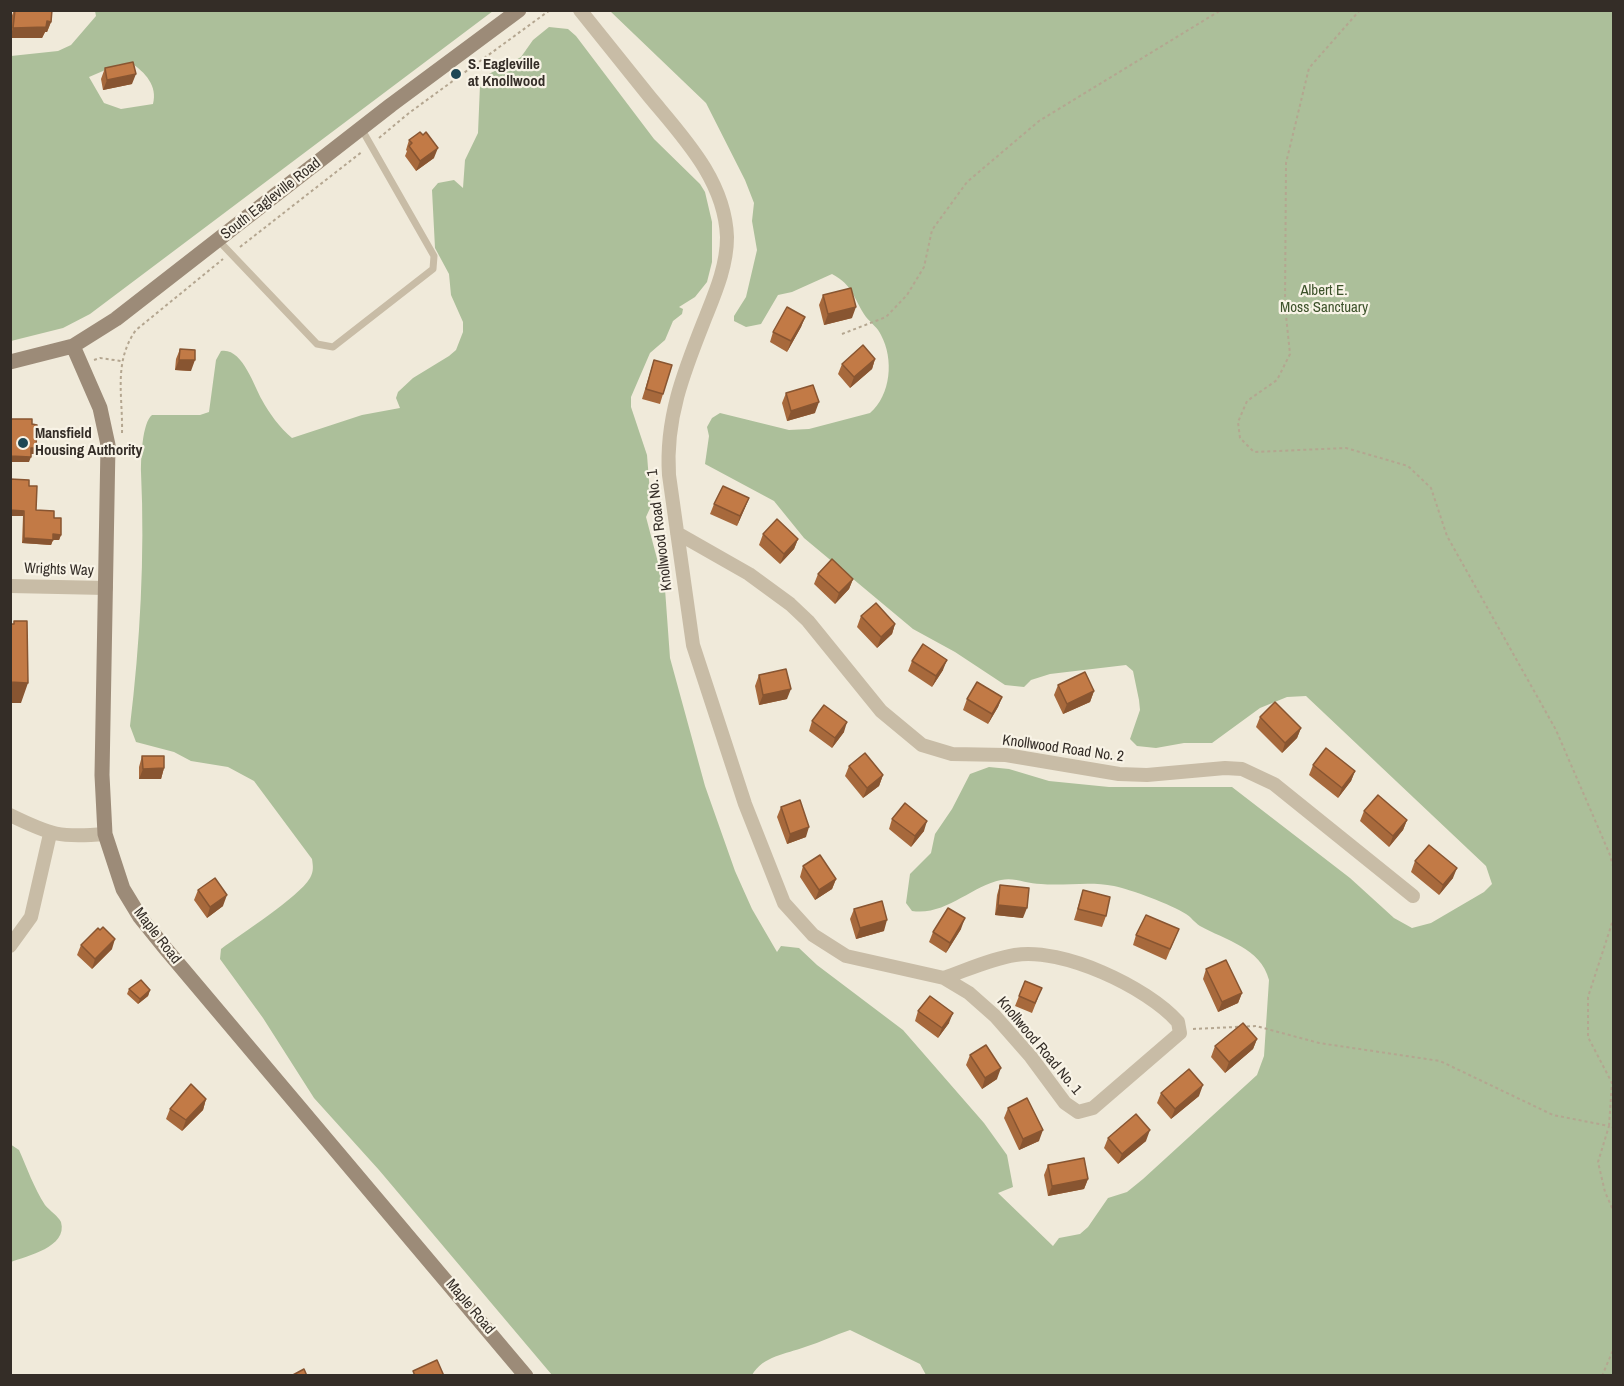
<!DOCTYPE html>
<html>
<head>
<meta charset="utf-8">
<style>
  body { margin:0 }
  #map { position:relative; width:1624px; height:1386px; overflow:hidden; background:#f0eada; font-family:"Archivo Narrow",sans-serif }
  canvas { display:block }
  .frame { position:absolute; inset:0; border:12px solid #342d27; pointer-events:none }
</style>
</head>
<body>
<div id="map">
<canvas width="1624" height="1386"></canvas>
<div class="frame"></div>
</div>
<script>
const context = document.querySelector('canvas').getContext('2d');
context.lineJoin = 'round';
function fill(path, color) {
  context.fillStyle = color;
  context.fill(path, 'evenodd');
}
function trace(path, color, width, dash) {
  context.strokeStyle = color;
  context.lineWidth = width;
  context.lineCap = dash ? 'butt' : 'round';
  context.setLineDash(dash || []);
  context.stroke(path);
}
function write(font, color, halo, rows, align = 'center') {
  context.font = font + ' "Archivo Narrow",sans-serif';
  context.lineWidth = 4.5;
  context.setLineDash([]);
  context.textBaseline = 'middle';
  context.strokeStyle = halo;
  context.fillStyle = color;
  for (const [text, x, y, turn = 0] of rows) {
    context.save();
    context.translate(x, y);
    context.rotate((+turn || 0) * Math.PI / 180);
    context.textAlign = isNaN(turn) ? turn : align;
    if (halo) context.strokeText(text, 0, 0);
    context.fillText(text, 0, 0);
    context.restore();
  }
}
const green = new Path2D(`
  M95,11H493L90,314L63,328L11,341V56L58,51L71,45L96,16ZM131,63C145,72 158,86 153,104L121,109L104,103L89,77L117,65Z
  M610,11H1613V1375H926L920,1364L850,1330C835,1335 821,1342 805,1347C786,1354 763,1356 752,1375H552L379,1170L314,1098L263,1018L220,959L221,949C242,933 298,898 310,878C314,871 313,866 312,859L254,781L228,767L191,761L174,752L136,742L130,726C140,644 145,555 141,472C141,459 142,423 152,415H200L209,412L216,360L221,351C242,347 254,386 262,400C269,413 280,428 292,438L362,415L400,408L396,398L398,392L413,378L449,356L456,350L463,332V322L451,295L449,274L435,248L432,190L438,183L454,180L463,188L465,160L478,133L480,85L485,76L521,57L533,40L549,27L568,29L576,36L654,139L700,184L705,192L712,222V262L707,282L695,297L679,307L683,309L682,314L673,321L665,340L650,353L631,397V407L647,455L651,506L646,517L665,589L670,658L705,786L735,871L752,909L777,952L781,946L799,948L817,965L903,1030L984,1123L1007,1155L1013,1187L998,1193L1053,1246L1059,1238L1080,1234L1088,1227L1108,1198L1127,1192L1143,1179L1257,1075L1264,1056L1269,980C1261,948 1225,940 1200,926C1194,922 1191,917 1186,914C1172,905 1130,889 1114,886C1090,881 1065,886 1041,884C1027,884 1015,877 1001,880C971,886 946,916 912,911L906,903L910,874L931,853L935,834L952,809L970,774L989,767L1009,769L1049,781L1109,787H1232L1350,878L1394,918L1412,928L1431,923L1484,892L1492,884L1486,866L1306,696L1287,697L1260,708L1212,743H1184L1156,748L1137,746L1130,739L1140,710L1139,700L1133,671L1126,665L1050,674L1031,680L1024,687L1005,685L955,652L913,629L804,538L774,501L705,464L709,436L707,427L712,418L720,413L789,430L809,429L870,413C891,395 894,359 881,335C878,328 871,323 866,317C853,298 854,286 832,274L792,292L778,295L761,324L746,327L734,321V316L746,297L757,250L752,221L754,203L745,180L706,103Z
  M10,1144L19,1150C27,1168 34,1188 45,1205C50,1211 58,1216 61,1222C68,1247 27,1256 11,1262Z`);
const path = new Path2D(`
  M1360,10L1309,68L1286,163L1285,306L1290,354L1277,380L1247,401L1238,422L1240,438L1254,452L1346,448L1408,466L1431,488L1447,536L1556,730L1610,855L1614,870
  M379,138L409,113L550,10
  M240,247L363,151
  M842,334L886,317L907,295L924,267L932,230L967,182L1039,121L1221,10
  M94,360L100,358L121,361
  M122,433C123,396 113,362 136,330L223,259
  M1614,917L1588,997V1037L1612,1083L1609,1126L1614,1128
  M1193,1029L1256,1026L1319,1043L1440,1061L1553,1115L1609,1126L1598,1162L1605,1192L1614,1212
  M1602,1376L1614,1348`);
const lane = new Path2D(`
  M218,240L317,344L333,347L433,269L434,256L361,128`);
const street = new Path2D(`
  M580,10C603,39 626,67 649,96C683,137 725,180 727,237C727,265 716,291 706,316C685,369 665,417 669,475L693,645L745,804L784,903L813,935L846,956L944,978L969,993L995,1016L1031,1057L1065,1103L1078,1112L1093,1108L1180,1033L1178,1022C1147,987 1062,947 1015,955C990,959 967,970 944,978
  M677,533L749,574L790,604L808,621L881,711L922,745L952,754L1006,755L1119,774L1147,775L1225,768L1242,769L1274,784L1413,896
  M10,586L106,588
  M10,815C51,835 60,838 105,834
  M10,946L31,917L50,834`);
const secondary = new Path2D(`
  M73,346L100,408L108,445L102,775L105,834L123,889L140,917L165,948L526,1376
  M10,362L73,346L116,319L391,105L519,10`);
const wall = new Path2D(`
  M14,10H52L51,22L47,32H45L42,38H10L11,18Z
  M105,68L132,84L103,90L101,79Z
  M409,140L434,158L416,171L405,156L407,151L406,150Z
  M823,295L852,318L824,325L819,305Z
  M805,317L801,327L787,352L770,342L773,332Z
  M180,349L191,371L175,370L176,359Z
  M875,359L872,369L850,388L838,374L842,364Z
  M654,360L663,394L660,404L642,399Z
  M786,393L815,413L787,421L782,403Z
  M10,479L29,486L36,510L54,518L61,535L59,540H53L51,545L22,543L23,516H10Z
  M749,498L737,526L710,514L714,504Z
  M763,534L798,539L794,549L780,564L759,545Z
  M818,574L853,579L849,589L835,604L814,584Z
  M861,616L895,624L892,634L877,648L857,627Z
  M912,661L943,670L932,687L908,671Z
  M759,675L787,699L759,705L755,686Z
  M1058,685L1094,691L1090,702L1063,714L1054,695Z
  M1002,697L998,707L988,724L963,710L967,699Z
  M1260,717L1301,728L1297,738L1282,753L1256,727Z
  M812,721L844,732L832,748L809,731Z
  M142,756L164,768L161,779H139V767Z
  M1313,765L1355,771L1351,781L1338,798L1309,775Z
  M849,766L883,775L879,786L863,798L845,776Z
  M781,807L806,837L787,844L777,817Z
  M1364,811L1407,820L1403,830L1389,847L1360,821Z
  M892,819L924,831L911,847L889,829Z
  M1415,861L1453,878L1439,895L1411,872Z
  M803,866L836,879L832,889L815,900L800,877Z
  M1000,885L1023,918L995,915L997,895Z
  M198,890L223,906L207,918L194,900Z
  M1083,890L1106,916L1102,927L1074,920Z
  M854,909L884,931L856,939L850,919Z
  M961,929L946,953L929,942L933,932Z
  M1179,929L1166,960L1133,945L1136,935Z
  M81,945L112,949L92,969L77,955Z
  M1206,969L1242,993L1238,1003L1218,1012L1203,979Z
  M129,989L150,990L148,996L138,1004L127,994Z
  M1019,996L1038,998L1032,1013L1015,1006Z
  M918,1011L949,1023L938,1038L915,1021Z
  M1257,1039L1253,1049L1225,1073L1211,1057L1215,1046Z
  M970,1055L997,1079L982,1089L966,1065Z
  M1161,1093L1199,1096L1171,1119L1157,1103Z
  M206,1099L203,1110L182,1131L166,1119L170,1109Z
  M1008,1108L1039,1141L1019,1150L1004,1118Z
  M1108,1138L1146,1141L1118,1164L1104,1148Z
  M1048,1165L1088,1179L1084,1189L1048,1196L1044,1175Z`);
const shadedWall = new Path2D(`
  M47,21L51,22L47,32H45L42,38H10L13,28Z
  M136,74L132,84L103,90L107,80Z
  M438,148L434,158L416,171L420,161Z
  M856,307L852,318L824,325L828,314Z
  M805,317L801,327L787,352L791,341Z
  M875,359L872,369L850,388L854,377Z
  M179,360H195L191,371L175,370Z
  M819,402L815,413L787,421L791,411Z
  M31,448H36L34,454H29Z
  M10,456L31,457L29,462H10Z
  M749,498L745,508L737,526L740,516Z
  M10,510L24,511L23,516H10Z
  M53,534L61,535L59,540H51Z
  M24,538L53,540L51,545L22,543Z
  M798,539L794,549L780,564L784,554Z
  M853,579L849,589L835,604L839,593Z
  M895,624L892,634L877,648L881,637Z
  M947,660L943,670L932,687L936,676Z
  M10,682L28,683L21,703H10Z
  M791,689L787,699L759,705L763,695Z
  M1094,691L1090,702L1063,714L1067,704Z
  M1002,697L998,707L988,724L992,714Z
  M847,722L844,732L832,748L835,738Z
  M1301,728L1297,738L1282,753L1285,743Z
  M164,768L161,779H139L143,769Z
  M1355,771L1351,781L1338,798L1342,788Z
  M883,775L879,786L863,798L867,788Z
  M1407,820L1403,830L1389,847L1393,836Z
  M927,821L924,831L911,847L915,836Z
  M809,827L806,837L787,844L790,834Z
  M1457,868L1453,878L1439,895L1443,885Z
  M836,879L832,889L815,900L819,890Z
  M227,895L223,906L207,918L210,907Z
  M998,905L1027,908L1023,918L995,915Z
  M965,918L961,929L946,953L950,943Z
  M887,920L884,931L856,939L860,928Z
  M115,939L112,949L92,969L95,959Z
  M150,990L148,996L138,1004L140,999Z
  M1242,993L1238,1003L1218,1012L1222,1002Z
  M953,1013L949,1023L938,1038L942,1028Z
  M1257,1039L1253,1049L1225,1073L1229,1062Z
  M1001,1068L997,1079L982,1089L985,1078Z
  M1203,1085L1199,1096L1171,1119L1175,1109Z
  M206,1099L203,1110L182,1131L186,1120Z
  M1043,1130L1039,1141L1019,1150L1023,1139Z
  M1150,1130L1146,1141L1118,1164L1122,1154Z
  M1088,1179L1084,1189L1048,1196L1052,1186Z`);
const building = new Path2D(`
  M15,10H52L51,22L47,21L46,27L13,28Z
  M133,62L136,74L107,80L105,68Z
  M420,132L423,135L426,132L438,148L420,161L409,146L412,143L409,140Z
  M851,288L856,307L828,314L823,295Z
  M787,307L805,317L791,341L773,332Z
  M863,345L875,359L854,377L842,364Z
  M180,349L195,350V360H179Z
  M654,360L672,365L663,394L646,389Z
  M813,385L819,402L791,411L786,393Z
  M10,419H32V424L37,425L36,448H31V457L10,456Z
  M10,479L29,480V486H37L36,510L54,511V518H61V535L53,534V540L24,538V511L10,510Z
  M723,486L749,498L740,516L714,504Z
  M777,519L798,539L784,554L763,534Z
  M832,559L853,579L839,593L818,574Z
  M876,603L895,624L881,637L861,616Z
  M14,621H27L28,683L10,682V624H14Z
  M923,644L947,660L936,676L912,661Z
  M786,669L791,689L763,695L759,675Z
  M1085,672L1094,691L1067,704L1058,685Z
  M977,682L1002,697L992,714L967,699Z
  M1275,702L1301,728L1285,743L1260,717Z
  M824,705L847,722L835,738L812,721Z
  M1326,748L1355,771L1342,788L1313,765Z
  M865,753L883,775L867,788L849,766Z
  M142,756H164V768L143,769Z
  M1378,795L1407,820L1393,836L1364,811Z
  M800,800L809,827L790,834L781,807Z
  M905,803L927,821L915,836L892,819Z
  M1429,845L1457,868L1443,885L1415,861Z
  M820,855L836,879L819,890L803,866Z
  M215,878L227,895L210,907L198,890Z
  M1000,885L1029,888L1027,908L998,905Z
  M1083,890L1110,897L1106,916L1078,909Z
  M882,901L887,920L860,928L854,909Z
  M948,908L965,918L950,943L933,932Z
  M1146,915L1179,929L1170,949L1136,935Z
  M103,927L115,939L95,959L81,945L98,928L100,930Z
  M1226,960L1242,993L1222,1002L1206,969Z
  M141,980L150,990L140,999L129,989Z
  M1025,981L1042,988L1035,1003L1019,996Z
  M930,996L953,1013L942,1028L918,1011Z
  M1243,1023L1257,1039L1229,1062L1215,1046Z
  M986,1045L1001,1068L985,1078L970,1055Z
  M1189,1069L1203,1085L1175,1109L1161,1093Z
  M191,1084L206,1099L186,1120L170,1109Z
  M1027,1098L1043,1130L1023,1139L1008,1108Z
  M1136,1114L1150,1130L1122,1154L1108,1138Z
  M1084,1158L1088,1179L1052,1186L1048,1165Z
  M437,1360L444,1376H415L413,1371Z
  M304,1369L307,1376H291Z`);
const markers = [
  [456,74,6,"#1e4754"],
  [23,443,6,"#1e4754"]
];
const poiNames = [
  ["S. Eagleville",468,65],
  ["at Knollwood",468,82],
  ["Mansfield",35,434],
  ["Housing Authority",35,451]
];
const streetNames = [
  ["South Eagleville Road",271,199,-38],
  ["Knollwood Road No. 1",660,530,-97],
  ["Wrights Way",59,570,2],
  ["Knollwood Road No. 2",1063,749,8],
  ["Maple Road",157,936,52],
  ["Knollwood Road No. 1",1039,1046,50],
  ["Maple Road",470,1307,50]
];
const parkNames = [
  ["Albert E.",1324,291],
  ["Moss Sanctuary",1324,308]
];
fill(green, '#acbf9a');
trace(path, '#b4a690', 2, [3, 3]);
trace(lane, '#c8bca6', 7);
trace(street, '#c8bca6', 14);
trace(secondary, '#9c8b78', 15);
fill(wall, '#a7693c');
fill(shadedWall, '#885531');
fill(building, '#c27a46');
trace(building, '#885531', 1.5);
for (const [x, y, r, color] of markers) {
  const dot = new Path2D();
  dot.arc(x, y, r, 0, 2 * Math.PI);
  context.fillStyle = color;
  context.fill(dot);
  trace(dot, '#f8f3e6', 2);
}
write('bold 15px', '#342d27', '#f8f3e6', poiNames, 'left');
write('15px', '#342d27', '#f8f3e6', streetNames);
write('15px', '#3d522b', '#f8f3e6', parkNames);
</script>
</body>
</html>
